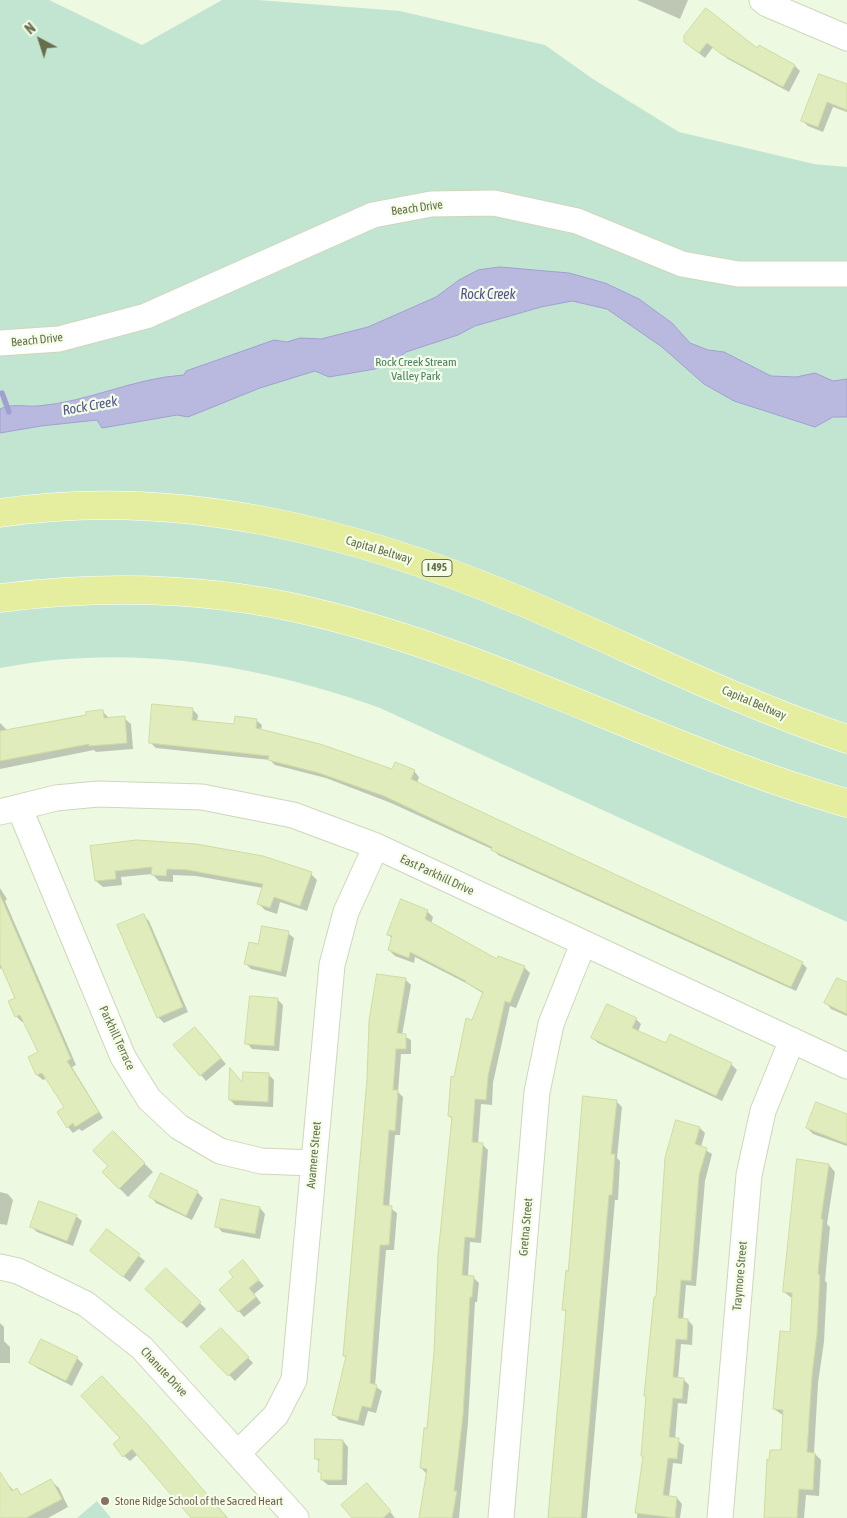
<!DOCTYPE html>
<html>
<head>
<meta charset="utf-8">
<style>
  body { margin:0 }
  #map { position:relative; width:847px; height:1518px; overflow:hidden; background:#eef9e2; font-family:"Asap Condensed",sans-serif }
  canvas { display:block }
  .north { position:absolute; left:15px; top:15px; width:50px; height:50px; -webkit-text-stroke:4px #f3fde7; paint-order:stroke; rotate:320deg; font-size:14px; font-weight:700; line-height:20px; text-align:center; color:#676e4b }
  .north::after { content:''; display:block; margin:auto; width:18px; height:22px; background:#676e4b; clip-path:polygon(50% 0,100% 100%,50% 72%,0 100%) }
</style>
</head>
<body>
<div id="map">
<canvas width="847" height="1518"></canvas>
<div class="north">N</div>
</div>
<script>
const context = document.querySelector('canvas').getContext('2d');
context.lineJoin = 'round';
function fill(path, color) {
  context.fillStyle = color;
  context.fill(path, 'evenodd');
}
function trace(path, color, width, dash) {
  context.strokeStyle = color;
  context.lineWidth = width;
  context.lineCap = dash ? 'butt' : 'round';
  context.setLineDash(dash || []);
  context.stroke(path);
}
function write(font, color, halo, rows, align = 'center') {
  context.font = font + ' "Asap Condensed",sans-serif';
  context.lineWidth = 4.5;
  context.setLineDash([]);
  context.textBaseline = 'middle';
  context.strokeStyle = halo;
  context.fillStyle = color;
  for (const [text, x, y, turn = 0] of rows) {
    context.save();
    context.translate(x, y);
    context.rotate((+turn || 0) * Math.PI / 180);
    context.textAlign = isNaN(turn) ? turn : align;
    if (halo) context.strokeText(text, 0, 0);
    context.fillText(text, 0, 0);
    context.restore();
  }
}
const green = new Path2D(`
  M0,0H49L142,45L222,0H258L400,11L545,45L593,79L679,132L814,164L847,167V922L380,708C257,664 130,643 0,668Z
  M97,1501L111,1518H77Z`);
const water = new Path2D(`
  M500,267L569,273L605,283L639,299L672,323L690,343L708,350L724,352L771,376L796,377L815,373L833,381L847,379V417H833L815,427L734,401L704,384L662,347L607,309L572,301L541,307L475,326L458,335L406,352L394,361L375,369L329,377L315,371L260,388L188,417L177,415L102,428L97,420L41,426L0,433V409C12,403 24,407 38,406C88,402 134,378 184,375L186,371L274,340L287,342L300,338L321,339L368,327L436,297L459,280L478,270Z`);
const shadow = new Path2D(`
  M637,0H688L680,19Z
  M685,36L757,50L759,46L795,66L800,71L789,92L728,59L713,47L705,58L691,47Z
  M847,86V112L833,107L823,132L808,126L803,121Z
  M192,709L198,715L197,722L235,726L256,720L262,725L261,730L393,771H414L419,777L417,783L802,963L807,968L796,991L498,855L494,850L391,803L326,778L275,765L270,760L156,748L150,742Z
  M103,712L109,718H124L131,724L133,749L96,752L94,750L0,769V723L8,731Z
  M92,847L311,874L317,880L307,911L280,902L277,914L265,910L258,903L263,888L196,876L173,875V882L159,881L152,874L121,877L122,885L103,887L96,881Z
  M0,888L7,899L5,901L76,1065L72,1067L103,1118L82,1131L79,1129L73,1133L68,1127L66,1108L47,1078L43,1080L37,1075L39,1053L24,1021L22,1022L16,1016V999L3,967L0,969Z
  M427,911L433,917L431,924L497,960L524,967L530,973L516,1008L510,1006L493,1083L492,1105L481,1104L478,1144H482L488,1150L481,1243L470,1242L468,1276L473,1277L479,1283L477,1302H475L468,1422L459,1518H420L427,1474L421,1468L428,1430L453,1120L449,1116L455,1078L484,994L468,984L415,957L414,963L395,956L389,950L392,939L388,934Z
  M143,915L149,921L188,1012L164,1023L158,1017Z
  M288,933L294,938L286,977L251,969L246,964L259,945Z
  M405,979L411,985L402,1035L411,1040V1054H401L398,1092L403,1097L400,1135H395L389,1207L397,1213L394,1250H386L375,1386L382,1391L376,1413L368,1411L364,1426L339,1420L333,1414L347,1358L344,1356Z
  M847,984V1016L831,1009L826,1003Z
  M278,1000L283,1005L279,1051L252,1049L247,1043Z
  M636,1019L641,1024L638,1032L666,1045L731,1064L737,1070L722,1101L598,1043L592,1038Z
  M200,1034L226,1064L206,1081L201,1075Z
  M269,1075L274,1080L273,1107L235,1105L230,1100L243,1084Z
  M616,1101L622,1107L617,1158L620,1161L618,1200H615L587,1518H548L567,1313L564,1310L569,1272Z
  M847,1115V1146L813,1134L807,1128Z
  M700,1128L705,1133L701,1147L712,1154L705,1181L696,1286L686,1285L683,1320H688L693,1326L692,1345L681,1344L678,1379H683L689,1385L687,1404L678,1403L675,1439L684,1445L682,1464L673,1463L669,1497L677,1498L682,1504L680,1518H637L644,1457L642,1455L657,1298L666,1159Z
  M113,1133L153,1172L128,1197L103,1172L110,1166Z
  M829,1165L835,1172L827,1224L830,1227L825,1281L827,1283L824,1342L818,1383L814,1453L821,1460L819,1496L806,1495L804,1518H765L782,1452L784,1416L774,1409L791,1333L793,1299L784,1292Z
  M0,1192L8,1194L13,1200L7,1225L0,1224Z
  M197,1192L203,1198L192,1220L156,1203L151,1197Z
  M260,1208L265,1214L260,1239L222,1232L217,1226Z
  M76,1216L82,1221L73,1246L37,1232L31,1227Z
  M107,1230L145,1261L130,1282L91,1251Z
  M248,1268L264,1286L254,1294L261,1303L244,1317L220,1290Z
  M166,1270L206,1309L187,1328L147,1289Z
  M0,1323L4,1327V1341L10,1347V1363H0Z
  M221,1329L253,1363L235,1381L202,1347Z
  M77,1358L83,1364L72,1386L37,1368L31,1363Z
  M108,1383L228,1518H192L138,1454L130,1461L124,1456Z
  M343,1441L348,1447L347,1485H328L322,1480L320,1463L316,1458Z
  M5,1481L14,1491L17,1490L23,1496L51,1481L59,1488L68,1507L48,1518H0V1485Z
  M373,1490L395,1518H354Z`);
const stream = new Path2D(`
  M2,393L9,412`);
const building = new Path2D(`
  M706,8L757,48L759,45L795,65L783,87L721,54L707,43L699,53L684,42V36Z
  M819,74L847,84V110L827,102L818,127L801,121Z
  M152,704L193,708L192,720L234,724L235,716L257,719L256,728L320,744L392,769L395,762L415,770L411,779L803,962L791,987L491,850L492,847L384,796L319,773L268,760L269,756L149,743Z
  M103,710L104,718L125,716L127,743L89,746V744L0,761V731L86,715V712Z
  M137,840L196,844L263,856L312,872L300,906L274,897L270,908L257,904L263,884L188,870L167,869L166,876L151,875L152,867L115,871L116,879L95,881L90,846Z
  M0,895L71,1059L67,1061L99,1112L75,1127L73,1123L67,1128L57,1112L64,1107L42,1073L36,1075L28,1057L38,1052L20,1015L15,1017L8,1001L15,998L0,964Z
  M401,899L428,910L425,919L497,959L498,956L525,966L510,1003L505,1001L488,1076L486,1100L475,1099L472,1142L483,1143L475,1238L465,1237L462,1275L474,1276L472,1297H470L463,1415L454,1491H457L452,1518H419L427,1469L420,1468L424,1428H427L434,1352L438,1255L452,1117L448,1116L451,1076L454,1077L466,1018L472,1020L483,992L465,982L466,981L410,952L409,958L388,950L392,936L387,935Z
  M144,914L183,1007L157,1018L117,925Z
  M262,926L289,931L281,972L244,964L249,942L258,944Z
  M377,974L406,978L397,1033L406,1034V1049H396L393,1090H398L395,1131L389,1130L383,1205L392,1206L389,1245H380L370,1383L377,1385L371,1408L362,1406L358,1421L332,1415L346,1356H343L367,1079L369,1021Z
  M837,978L847,982V1014L824,1003Z
  M250,996L278,998L274,1046L245,1044Z
  M607,1004L637,1018L632,1028L666,1043L670,1034L732,1063L716,1096L591,1038Z
  M195,1027L221,1058L200,1076L173,1045Z
  M230,1068L242,1082L243,1072L269,1073L268,1102L229,1100Z
  M583,1096L617,1100L611,1154H615L612,1195H609L581,1518H548L566,1310H562L566,1270L568,1271Z
  M816,1102L847,1114V1144L806,1128Z
  M676,1120L700,1127L695,1144L707,1148L699,1175L691,1281L681,1280L678,1318L688,1319L687,1340L676,1339L673,1377L684,1378L682,1399L673,1398L669,1437L679,1438L677,1459L668,1458L663,1495L677,1497L675,1518L635,1513L643,1456H641L646,1396H644L654,1297H656L665,1158Z
  M113,1131L145,1163L119,1189L102,1172L108,1166L93,1151Z
  M797,1159L829,1164L821,1219H823L818,1274L820,1275L817,1334L812,1375L807,1452L815,1453L813,1490L799,1489L797,1518H764L767,1459L769,1460L770,1450H781L783,1410L773,1409L780,1331L790,1332L792,1293L783,1292Z
  M161,1173L198,1191L186,1216L149,1197Z
  M221,1199L260,1207L255,1234L215,1227Z
  M39,1201L77,1215L67,1241L30,1227Z
  M107,1229L140,1254L123,1277L90,1251Z
  M243,1260L259,1280L249,1288L256,1297L238,1312L219,1290L233,1277L229,1272Z
  M166,1268L201,1302L181,1323L145,1289Z
  M221,1328L249,1357L228,1376L200,1347Z
  M41,1339L78,1357L66,1381L29,1363Z
  M102,1376L149,1426L227,1518H191L132,1449L123,1457L113,1444L120,1438L81,1396Z
  M315,1439L343,1440L342,1480H321V1472H318L319,1459H315Z
  M0,1472L12,1491L17,1488L21,1495L51,1479L62,1499L26,1518H0Z
  M367,1483L391,1511L383,1518H352L341,1505Z`);
const minor = new Path2D(`
  M762,0L767,4L847,38
  M0,343L59,339L146,316L373,215L431,204L494,203L577,221L682,264L738,274H847
  M19,807L123,1057L149,1099L179,1127L220,1151L261,1161L313,1163
  M0,812L56,798L98,794L202,797L293,815L376,846L847,1066
  M0,1267L18,1271L86,1304L142,1348L296,1518
  M239,1452L276,1415L294,1380L332,965L346,912L376,846
  M501,1518L537,1092L551,1024L583,944
  M720,1518L749,1175L763,1111L792,1040`);
const highway = new Path2D(`
  M0,513C177,486 356,532 518,600C627,646 734,701 847,739
  M0,598C104,585 210,587 313,612C498,656 665,751 847,803`);
const markers = [
  [105,1501,5,"#8d6e63"]
];
const shields = [
  [437,568,30]
];
const shieldNames = [
  ["I 495",437,568]
];
const streetNames = [
  ["Beach Drive",417,208,-8],
  ["Beach Drive",37,340,-6],
  ["Capital Beltway",379,550,17],
  ["Capital Beltway",754,703,23],
  ["East Parkhill Drive",437,875,25],
  ["Parkhill Terrace",117,1038,65],
  ["Avamere Street",314,1155,-85],
  ["Gretna Street",526,1227,-85],
  ["Traymore Street",740,1276,-85],
  ["Chanute Drive",164,1372,47]
];
const parkNames = [
  ["Rock Creek Stream",416,362],
  ["Valley Park",416,376]
];
const educationNames = [
  ["Stone Ridge School of the Sacred Heart",115,1501]
];
const waterNames = [
  ["Rock Creek",488,295],
  ["Rock Creek",90,406,-10]
];
fill(green, '#c2e5d2');
fill(water, '#b9b9e0');
trace(water, '#a0a0d1', 1);
fill(shadow, '#0003');
trace(stream, '#a0a0d1', 5.5);
fill(building, '#e0ecbc');
trace(building, '#cedc9f', 1);
trace(minor, '#ced7ba', 27);
trace(highway, '#fff', 29);
trace(minor, '#fff', 25);
trace(highway, '#e5ed9f', 28);
for (const [x, y, r, color] of markers) {
  const dot = new Path2D();
  dot.arc(x, y, r, 0, 2 * Math.PI);
  context.fillStyle = color;
  context.fill(dot);
  trace(dot, '#f3fde7', 2);
}
for (const [x, y, w] of shields) {
  const box = new Path2D();
  box.roundRect(x - w / 2, y - 8.5, w, 17, 4);
  context.fillStyle = '#f3fde7';
  context.fill(box);
  trace(box, '#676e4b', 1);
}
write('bold 11px', '#676e4b', null, shieldNames);
write('12px', '#676e4b', '#f3fde7', streetNames);
write('12px', '#4b7d67', '#f3fde7', parkNames);
write('12px', '#785e54', '#f3fde7', educationNames, 'left');
write('italic 14px', '#525193', '#f3fde7', waterNames);
</script>
</body>
</html>
